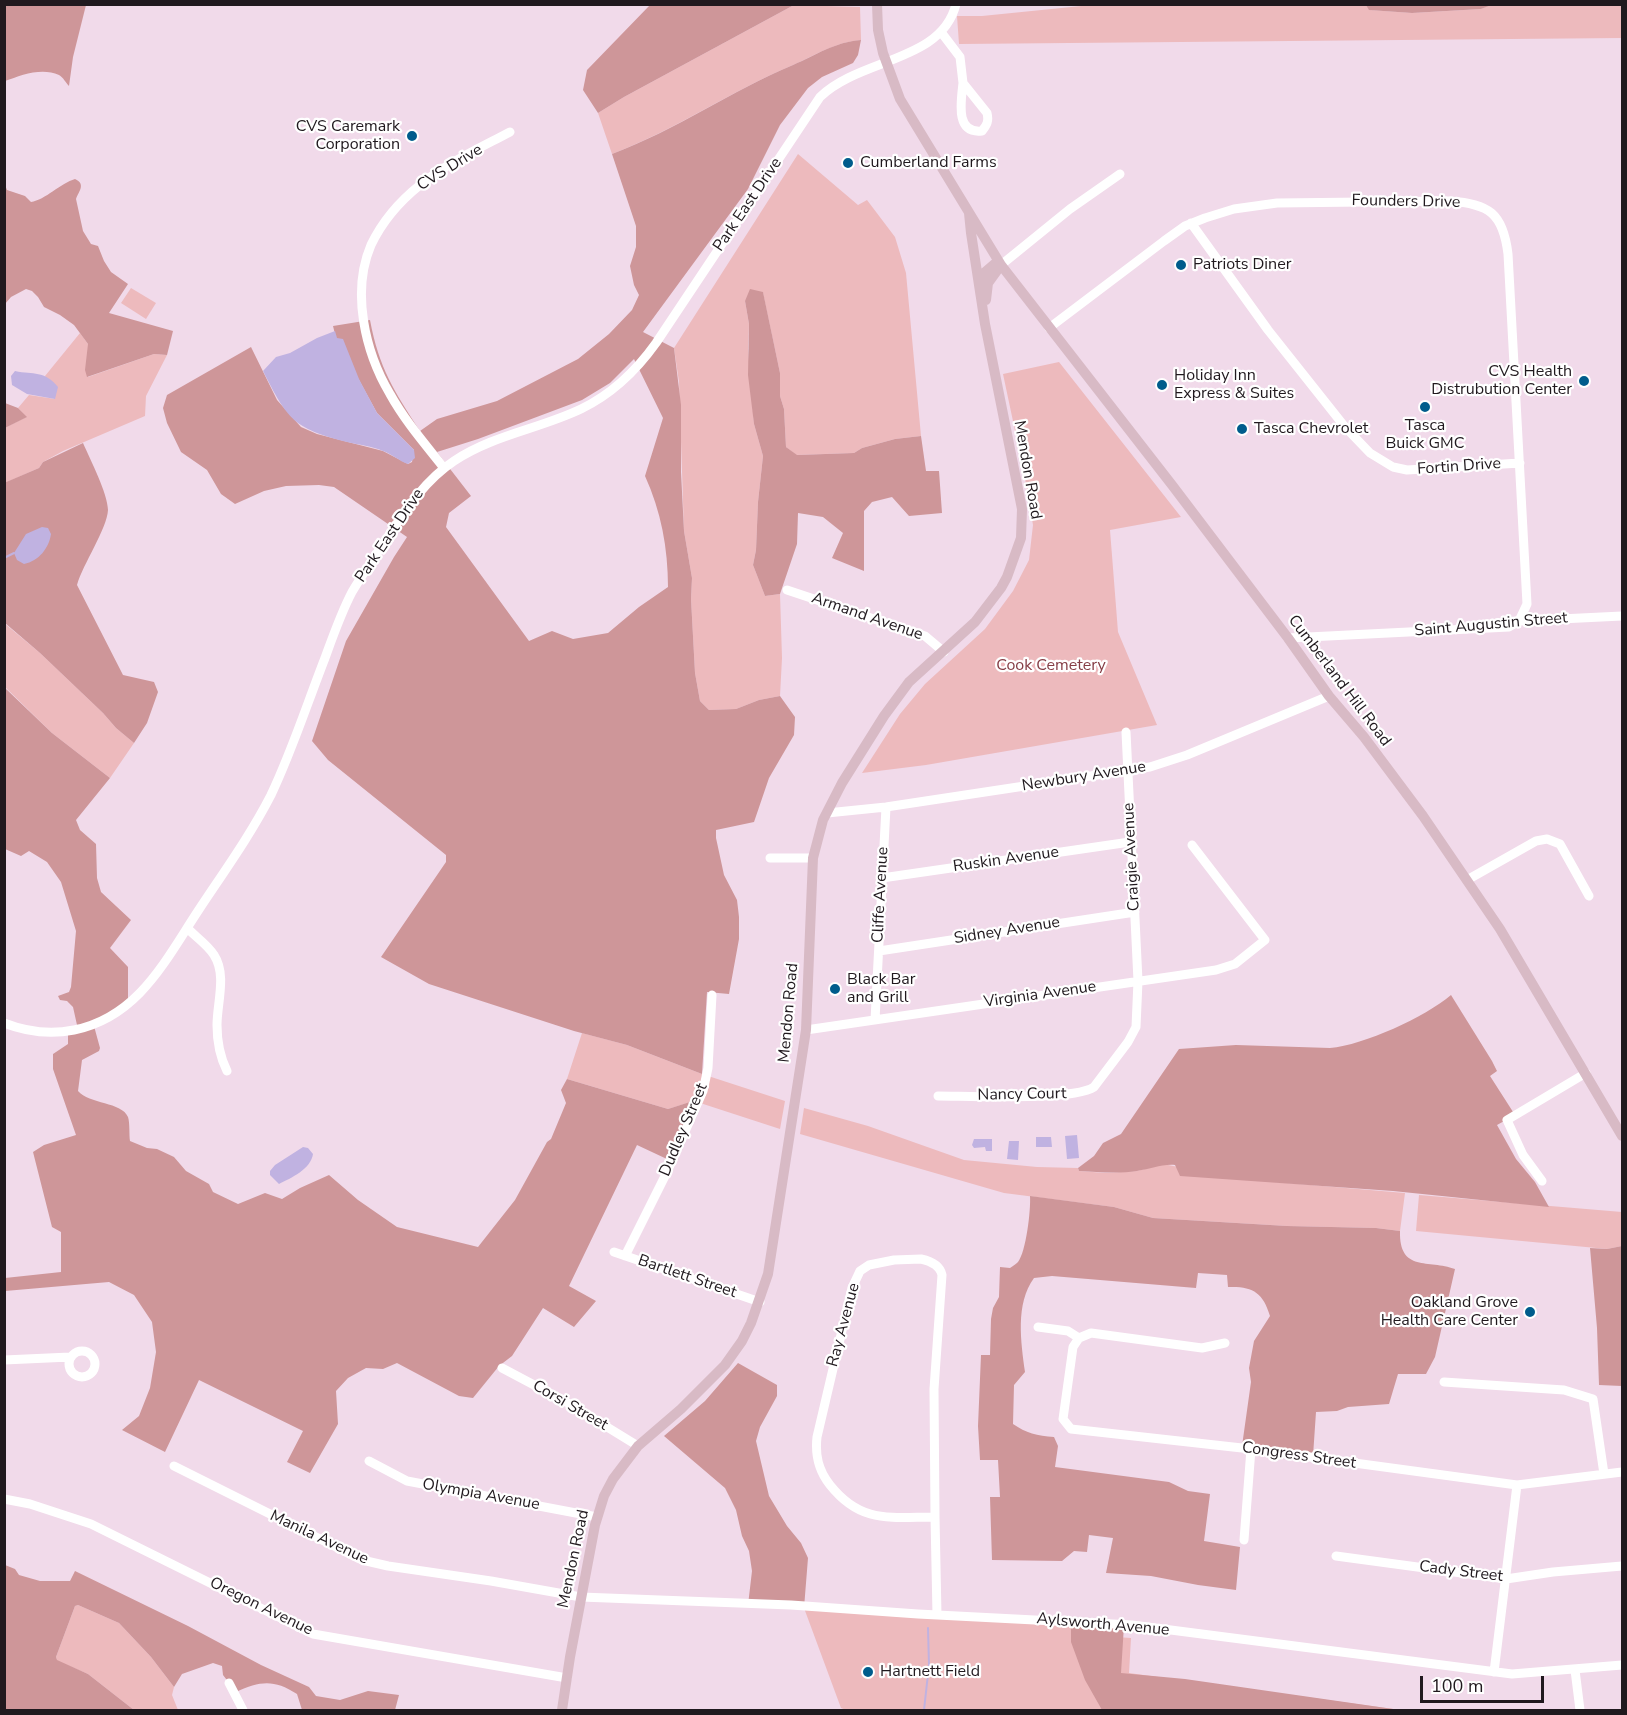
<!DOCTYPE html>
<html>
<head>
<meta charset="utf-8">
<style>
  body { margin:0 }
  #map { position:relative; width:1627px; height:1715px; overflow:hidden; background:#f1daea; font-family:"Nunito Sans",sans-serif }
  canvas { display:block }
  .frame { position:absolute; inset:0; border:6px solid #20191e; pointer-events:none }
  .scale { position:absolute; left:1420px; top:1676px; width:124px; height:27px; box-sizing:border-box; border:3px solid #20191e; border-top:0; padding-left:8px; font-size:18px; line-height:21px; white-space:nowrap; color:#20191e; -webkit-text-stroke:4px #fff; paint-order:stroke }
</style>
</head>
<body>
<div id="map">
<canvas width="1627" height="1715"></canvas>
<div class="frame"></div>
<div class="scale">100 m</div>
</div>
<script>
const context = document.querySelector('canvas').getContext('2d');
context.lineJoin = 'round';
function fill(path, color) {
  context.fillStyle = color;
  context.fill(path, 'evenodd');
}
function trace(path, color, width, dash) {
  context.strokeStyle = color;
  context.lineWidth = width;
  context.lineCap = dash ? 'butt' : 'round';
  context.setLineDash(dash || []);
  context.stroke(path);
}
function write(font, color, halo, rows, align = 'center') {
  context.font = font + ' "Nunito Sans",sans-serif';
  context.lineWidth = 4.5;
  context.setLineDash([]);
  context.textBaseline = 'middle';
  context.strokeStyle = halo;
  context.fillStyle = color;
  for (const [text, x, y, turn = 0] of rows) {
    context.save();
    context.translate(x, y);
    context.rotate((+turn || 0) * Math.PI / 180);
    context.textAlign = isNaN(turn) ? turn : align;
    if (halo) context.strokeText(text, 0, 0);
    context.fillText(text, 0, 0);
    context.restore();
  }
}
const green = new Path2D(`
  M1101,4H1366L1370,10L1412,13L1481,9L1491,4H1622V38L959,44L957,16H982Z
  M794,5L860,7L861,40C836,42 815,55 793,65C731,91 675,130 612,154L598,113L624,97Z
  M798,154L858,205L867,200L895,237L906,273L921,436L895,439L862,448L854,453L796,455L786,447L784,409L780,396V373L763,293L745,301L749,324L748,349L754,424L763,456L758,502L756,550L753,565L765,596L780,594L782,658L780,696L759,700L736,709L709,710L700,701L695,673L691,599L692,578L684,531L679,382L674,348Z
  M131,288L156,303L146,319L121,303Z
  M80,333L88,344V377L154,354L167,355L146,396L145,416L63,451L43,462L39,468L5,483V428L26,417L18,408L29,395L55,399L45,376Z
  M1059,362L1181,517L1110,530L1118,632L1157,725L926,765L862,773L900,714L925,684L985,629L1013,591L1029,560L1033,525L1024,473L1003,374Z
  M4,623L40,653L103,713L116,728L134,743L110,778L52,733L5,687Z
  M582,1033L627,1045L702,1074L785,1101L780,1129L694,1101L668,1109L567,1079Z
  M804,1108L868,1126L964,1160L1037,1167L1078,1168L1079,1171L1106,1173L1137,1171L1163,1164L1240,1179L1405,1193L1400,1231L1376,1228L1287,1226L1153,1218L1114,1207L1004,1193L800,1134Z
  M1419,1195L1622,1212V1246L1607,1249L1416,1231Z
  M78,1605L119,1623L151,1657L174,1687L172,1695L178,1710H134L88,1674L57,1661L56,1657L75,1606Z
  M804,1608L1071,1620V1634L1131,1638L1129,1673L1401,1710H932L908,1709V1710H846L841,1708Z`);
const forest = new Path2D(`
  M4,5H86L73,57L69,86C66,83 63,77 59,75C42,67 21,75 5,81Z
  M650,5V4L794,5L624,97L598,113L583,90L587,70Z
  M1366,5H1491L1481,9L1412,13L1369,10Z
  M861,40L858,55L853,63L822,77L808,88L780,125L748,189L643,332L674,348L681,405V472L684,531L692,578L691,599L695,673L700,701L709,710L736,709L759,700L780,696L795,717L794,735L769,778L754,822L716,830V838L724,875L737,900L739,917V939L729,994L707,992L702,1074L627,1045L574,1031L429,984L381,957L446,862V855L328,760L312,741L346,641L394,557L407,537L334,487L319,485L286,486L264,491L235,504L221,494L207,470L181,452L167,423L163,408L167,395L251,347L277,400L301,427L317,434L383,451L408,464L412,462L414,450L377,413L336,338L333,326L370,320C379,368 394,391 420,431L437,419L497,401L578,359L609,334L632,310L639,295L634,285L630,266L636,247V226L612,154C676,130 731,91 793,65C816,55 835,42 861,40ZM634,359L663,418L645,476C661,511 668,548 668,587L639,607L608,633L573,639L552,631L529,641L446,527L449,513L471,496L437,452L478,439L582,400L610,383Z
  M75,179C86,184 79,191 76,199L83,231L91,244L98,246L104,261L111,272L128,284L109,313L173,331L167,355L154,354L87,377L85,370L88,344L74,325L60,315L44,307L38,297L32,291L26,289L11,297L5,304V185L7,190L25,196L31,202C45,200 61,183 75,179Z
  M750,289L763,292L780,373V396L784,409L786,447L797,455L854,453L862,448L895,439L921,436L926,471H939L942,513L909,516L892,497L872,502L864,511V571L832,558L843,533L823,517L798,513L797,544L780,594L765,596L753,565L756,550L758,502L763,456L754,424L748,375L749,324L745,301Z
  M5,403L18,408L27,417L5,428Z
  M83,443C90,459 108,494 108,510C107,529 83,564 77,585L123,675L154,682L158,692L147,723L134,743L116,728L103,713L40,653L5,623L4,483L39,468L43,462Z
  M4,687L52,733L110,778L76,820L80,830L96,844L97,878L101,892L131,920L110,948L128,967V1006L94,1026L100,1048L99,1051L82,1060L78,1091C89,1104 122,1102 128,1117C130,1123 129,1135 130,1141L147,1148L157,1149L174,1157L186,1171L209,1184L213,1192L238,1204L265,1193L282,1199L300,1188L329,1175L358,1200L397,1227L478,1247L515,1200L547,1142L551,1139L566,1103L561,1090L567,1079L668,1109L693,1101L669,1160L637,1145L569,1286L596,1301L574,1327L543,1308L512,1356L499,1366L473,1398L459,1396L397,1363L383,1369L366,1368L348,1378L336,1391L338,1424L310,1473L287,1462L303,1431L199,1380L165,1452L122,1430L139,1416L150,1388L156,1352L152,1322L134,1295L109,1282L5,1291V1278L61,1272V1232L52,1227L33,1152L44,1145L76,1135L53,1069V1054L68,1044V1032L77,1025L73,1007L67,1001L60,1000L58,996L69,992L71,987L76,931L61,882L47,862L29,851L21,856L5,849Z
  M1451,995L1492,1061L1497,1071L1490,1076L1515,1115L1497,1125L1516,1159L1535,1182L1549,1207L1393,1191L1180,1176L1175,1165C1161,1164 1151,1169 1137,1171C1118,1174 1098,1172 1079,1171L1078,1168L1094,1156L1103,1143L1121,1134L1179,1049L1236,1045L1330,1048C1364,1045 1425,1017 1451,995Z
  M1030,1196L1114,1207L1153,1218L1287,1226L1376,1228L1400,1231C1399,1273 1429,1259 1455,1269L1435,1357L1426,1374H1398L1389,1404L1348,1407L1337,1411L1316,1412L1313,1456L1242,1446L1251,1382L1249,1368L1254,1341L1270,1316C1263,1292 1252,1286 1228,1287L1227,1275L1198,1273L1196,1288L1052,1276L1034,1278C1015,1304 1021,1342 1025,1372L1014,1385L1013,1424C1026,1433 1037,1436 1054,1437L1058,1446L1055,1467L1169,1482L1188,1491L1210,1494L1204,1541L1240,1547L1236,1590L1198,1585L1151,1576L1106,1573L1113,1538L1089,1535L1087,1552L1074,1551L1062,1561L992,1560L990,1497H1000L998,1460H980L978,1426L981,1355H990L991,1319L993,1308L999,1297L1000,1267L1010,1268C1013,1266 1016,1264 1018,1262C1026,1252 1031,1210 1030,1196Z
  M1622,1246V1386L1599,1385L1597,1328L1590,1248L1607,1249Z
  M738,1363L777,1385V1396L760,1427L756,1441L769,1496L787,1526L801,1543L808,1558L804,1608L748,1605L752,1571L749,1551L742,1536L736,1510L725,1488L664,1436L705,1401Z
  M5,1565L15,1569L19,1575L40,1581H70L75,1571L188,1626L261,1665L309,1687L316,1696L340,1700L368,1691L399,1695L395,1710H302L297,1694C274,1679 260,1681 236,1692L223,1675L222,1666L213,1663L182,1674L174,1687L151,1657L119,1623L78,1605L75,1606L56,1657L57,1660L88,1674L134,1710H5Z
  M1071,1620L1124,1625L1121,1673L1185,1679L1400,1710H1102L1085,1680L1071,1642Z`);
const water = new Path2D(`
  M335,331L337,338L343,339L359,379L377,413L414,450L415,458L408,464C399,461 392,454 383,451C372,446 359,445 347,442C293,428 288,420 263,371L276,357L290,353L317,338Z
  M15,371C34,375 44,370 58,387L55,399L27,394L12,385L11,376Z
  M42,527L48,528L51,534C49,548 39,561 24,564L17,560L14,553L26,534Z
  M1077,1135L1079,1158L1067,1159L1065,1136Z
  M1036,1137H1051L1052,1147H1036Z
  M974,1139H992V1151H986L985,1147L974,1148L972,1145Z
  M1009,1141H1019L1018,1160L1007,1159Z
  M303,1147L308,1148L313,1154C311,1169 291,1178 279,1184L270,1175V1171L275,1165Z`);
const stream = new Path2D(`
  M4,558L14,553
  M924,1710L929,1665L928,1628`);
const minor = new Path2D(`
  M941,32L960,57L963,83
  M963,83L987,113C989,121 987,125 982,131C955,134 961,102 963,83Z
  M1191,223L1268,330L1345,427L1370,453L1393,467L1407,470L1520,463
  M1001,265L1070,209L1120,174
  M1049,328L1164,241L1185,226L1205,218L1234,209L1277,203L1450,201C1489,204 1503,213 1508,254L1527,604L1519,621
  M444,468C425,444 405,421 390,394C365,352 351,292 371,245C382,222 400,201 420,185C447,163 480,148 510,132
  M787,590L925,636L944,652
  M1288,638L1509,627L1519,621L1622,616
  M827,813L886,807L1150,767L1187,755L1329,696
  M770,858H813
  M882,878L1130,842
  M1467,880L1536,841L1547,839L1560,844L1589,896
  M187,928C196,937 208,945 214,955C227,975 217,1003 217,1025C217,1041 220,1057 227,1071
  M879,951L1135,912
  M875,1020L886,807
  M4,1023C27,1032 49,1035 74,1030C138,1017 165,961 198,911C223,873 250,836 271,795C292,751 307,704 325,658C333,636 341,613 352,592C362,575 374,558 385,541C405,511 424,481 454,461C493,435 539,429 581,409C612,394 636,371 656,343L820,97C860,58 942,62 956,4
  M806,1030L1216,970L1235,964L1265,940L1192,845
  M938,1096C967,1096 1074,1101 1094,1087L1128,1042L1136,1027L1138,981L1126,732
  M1542,1181L1523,1155L1507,1120L1586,1073
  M614,1252L760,1302
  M625,1256L667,1172L703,1091L708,1068L712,995
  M921,1259C930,1261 940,1265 942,1275L934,1389L935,1517C890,1517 861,1524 830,1485C818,1470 815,1455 817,1437L852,1288L860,1271L869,1265L894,1260Z
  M1038,1327L1068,1331L1079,1338
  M1225,1343L1202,1348L1091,1333L1079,1338L1073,1347L1063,1419L1071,1429L1251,1449L1517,1485L1622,1472
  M69 1364a13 13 0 1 1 26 0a13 13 0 1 1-26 0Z
  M4,1360L70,1357
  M502,1368L568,1403L638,1446
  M1444,1382L1564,1390L1593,1399L1604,1474
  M369,1461L407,1481L597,1517
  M174,1466L362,1560L388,1566L491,1581L581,1597L791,1605L918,1614L1132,1625L1512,1674L1622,1665
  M4,1499L30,1504L91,1524L313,1634L567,1678
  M935,1517L937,1615
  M1244,1540L1251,1449
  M1336,1556L1506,1579L1553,1572L1622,1566
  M1575,1670L1580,1710
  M1494,1672L1517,1485
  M229,1683L243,1710`);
const major = new Path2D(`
  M877,4L878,30L883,53L900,99L1001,265L1172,485L1288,638L1329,696L1364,737L1423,816L1500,929L1622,1136
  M979,281L984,273L998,261
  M986,300L988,283L1001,265
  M562,1710L570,1657L595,1525L604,1496L613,1479L638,1446L681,1409L725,1365L742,1341L751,1323L768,1274L806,1030L813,858L823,820L842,783L884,716L909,682L975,622L1001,588L1007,577L1021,538L1022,509L985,324L971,233L969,213`);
const markers = [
  [412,136,6,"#005c8c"],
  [848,163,6,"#005c8c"],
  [1181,265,6,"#005c8c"],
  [1584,381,6,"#005c8c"],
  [1162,385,6,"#005c8c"],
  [1425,407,6,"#005c8c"],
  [1242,429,6,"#005c8c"],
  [835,989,6,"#005c8c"],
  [1530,1312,6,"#005c8c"],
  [868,1672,6,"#005c8c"]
];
const poiNames = [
  ["CVS Caremark",400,127,"right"],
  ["Corporation",400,145,"right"],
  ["Cumberland Farms",860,163],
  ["Patriots Diner",1193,265],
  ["CVS Health",1572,372,"right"],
  ["Distrubution Center",1572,390,"right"],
  ["Holiday Inn",1174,376],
  ["Express & Suites",1174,394],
  ["Tasca",1425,426,"center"],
  ["Buick GMC",1425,444,"center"],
  ["Tasca Chevrolet",1254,429],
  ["Black Bar",847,980],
  ["and Grill",847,998],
  ["Oakland Grove",1518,1303,"right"],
  ["Health Care Center",1518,1321,"right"],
  ["Hartnett Field",880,1672]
];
const streetNames = [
  ["CVS Drive",450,168,-32],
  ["Founders Drive",1406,202,1],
  ["Park East Drive",748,205,-56],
  ["Fortin Drive",1459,467,-4],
  ["Mendon Road",1027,470,80],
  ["Park East Drive",390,536,-56],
  ["Armand Avenue",867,617,19],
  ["Saint Augustin Street",1491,625,-5],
  ["Cumberland Hill Road",1339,681,53],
  ["Newbury Avenue",1084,777,-9],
  ["Craigie Avenue",1132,857,-93],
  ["Ruskin Avenue",1006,860,-8],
  ["Cliffe Avenue",881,895,-87],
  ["Sidney Avenue",1007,931,-9],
  ["Virginia Avenue",1040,995,-8],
  ["Mendon Road",789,1013,-85],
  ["Nancy Court",1022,1095,-1],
  ["Dudley Street",684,1130,-67],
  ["Bartlett Street",687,1277,19],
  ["Ray Avenue",844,1325,-75],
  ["Corsi Street",570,1406,30],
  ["Congress Street",1299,1456,8],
  ["Olympia Avenue",481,1495,10],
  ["Manila Avenue",319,1538,25],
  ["Mendon Road",574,1559,-78],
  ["Cady Street",1461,1572,7],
  ["Oregon Avenue",261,1607,26],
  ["Aylsworth Avenue",1103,1625,5]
];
const parkNames = [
  ["Cook Cemetery",1051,666]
];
fill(green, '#edbabd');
fill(forest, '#ce9699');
fill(water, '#c0b2e1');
trace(stream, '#c0b2e1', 2);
trace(minor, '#fff', 9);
trace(major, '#d8bac5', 10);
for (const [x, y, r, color] of markers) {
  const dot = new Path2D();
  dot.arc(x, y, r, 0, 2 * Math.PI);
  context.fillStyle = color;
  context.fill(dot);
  trace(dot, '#fff', 2);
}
write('16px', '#20191e', '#fff', poiNames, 'left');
write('16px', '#20191e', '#fff', streetNames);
write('16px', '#853d45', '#fff', parkNames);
</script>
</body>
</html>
